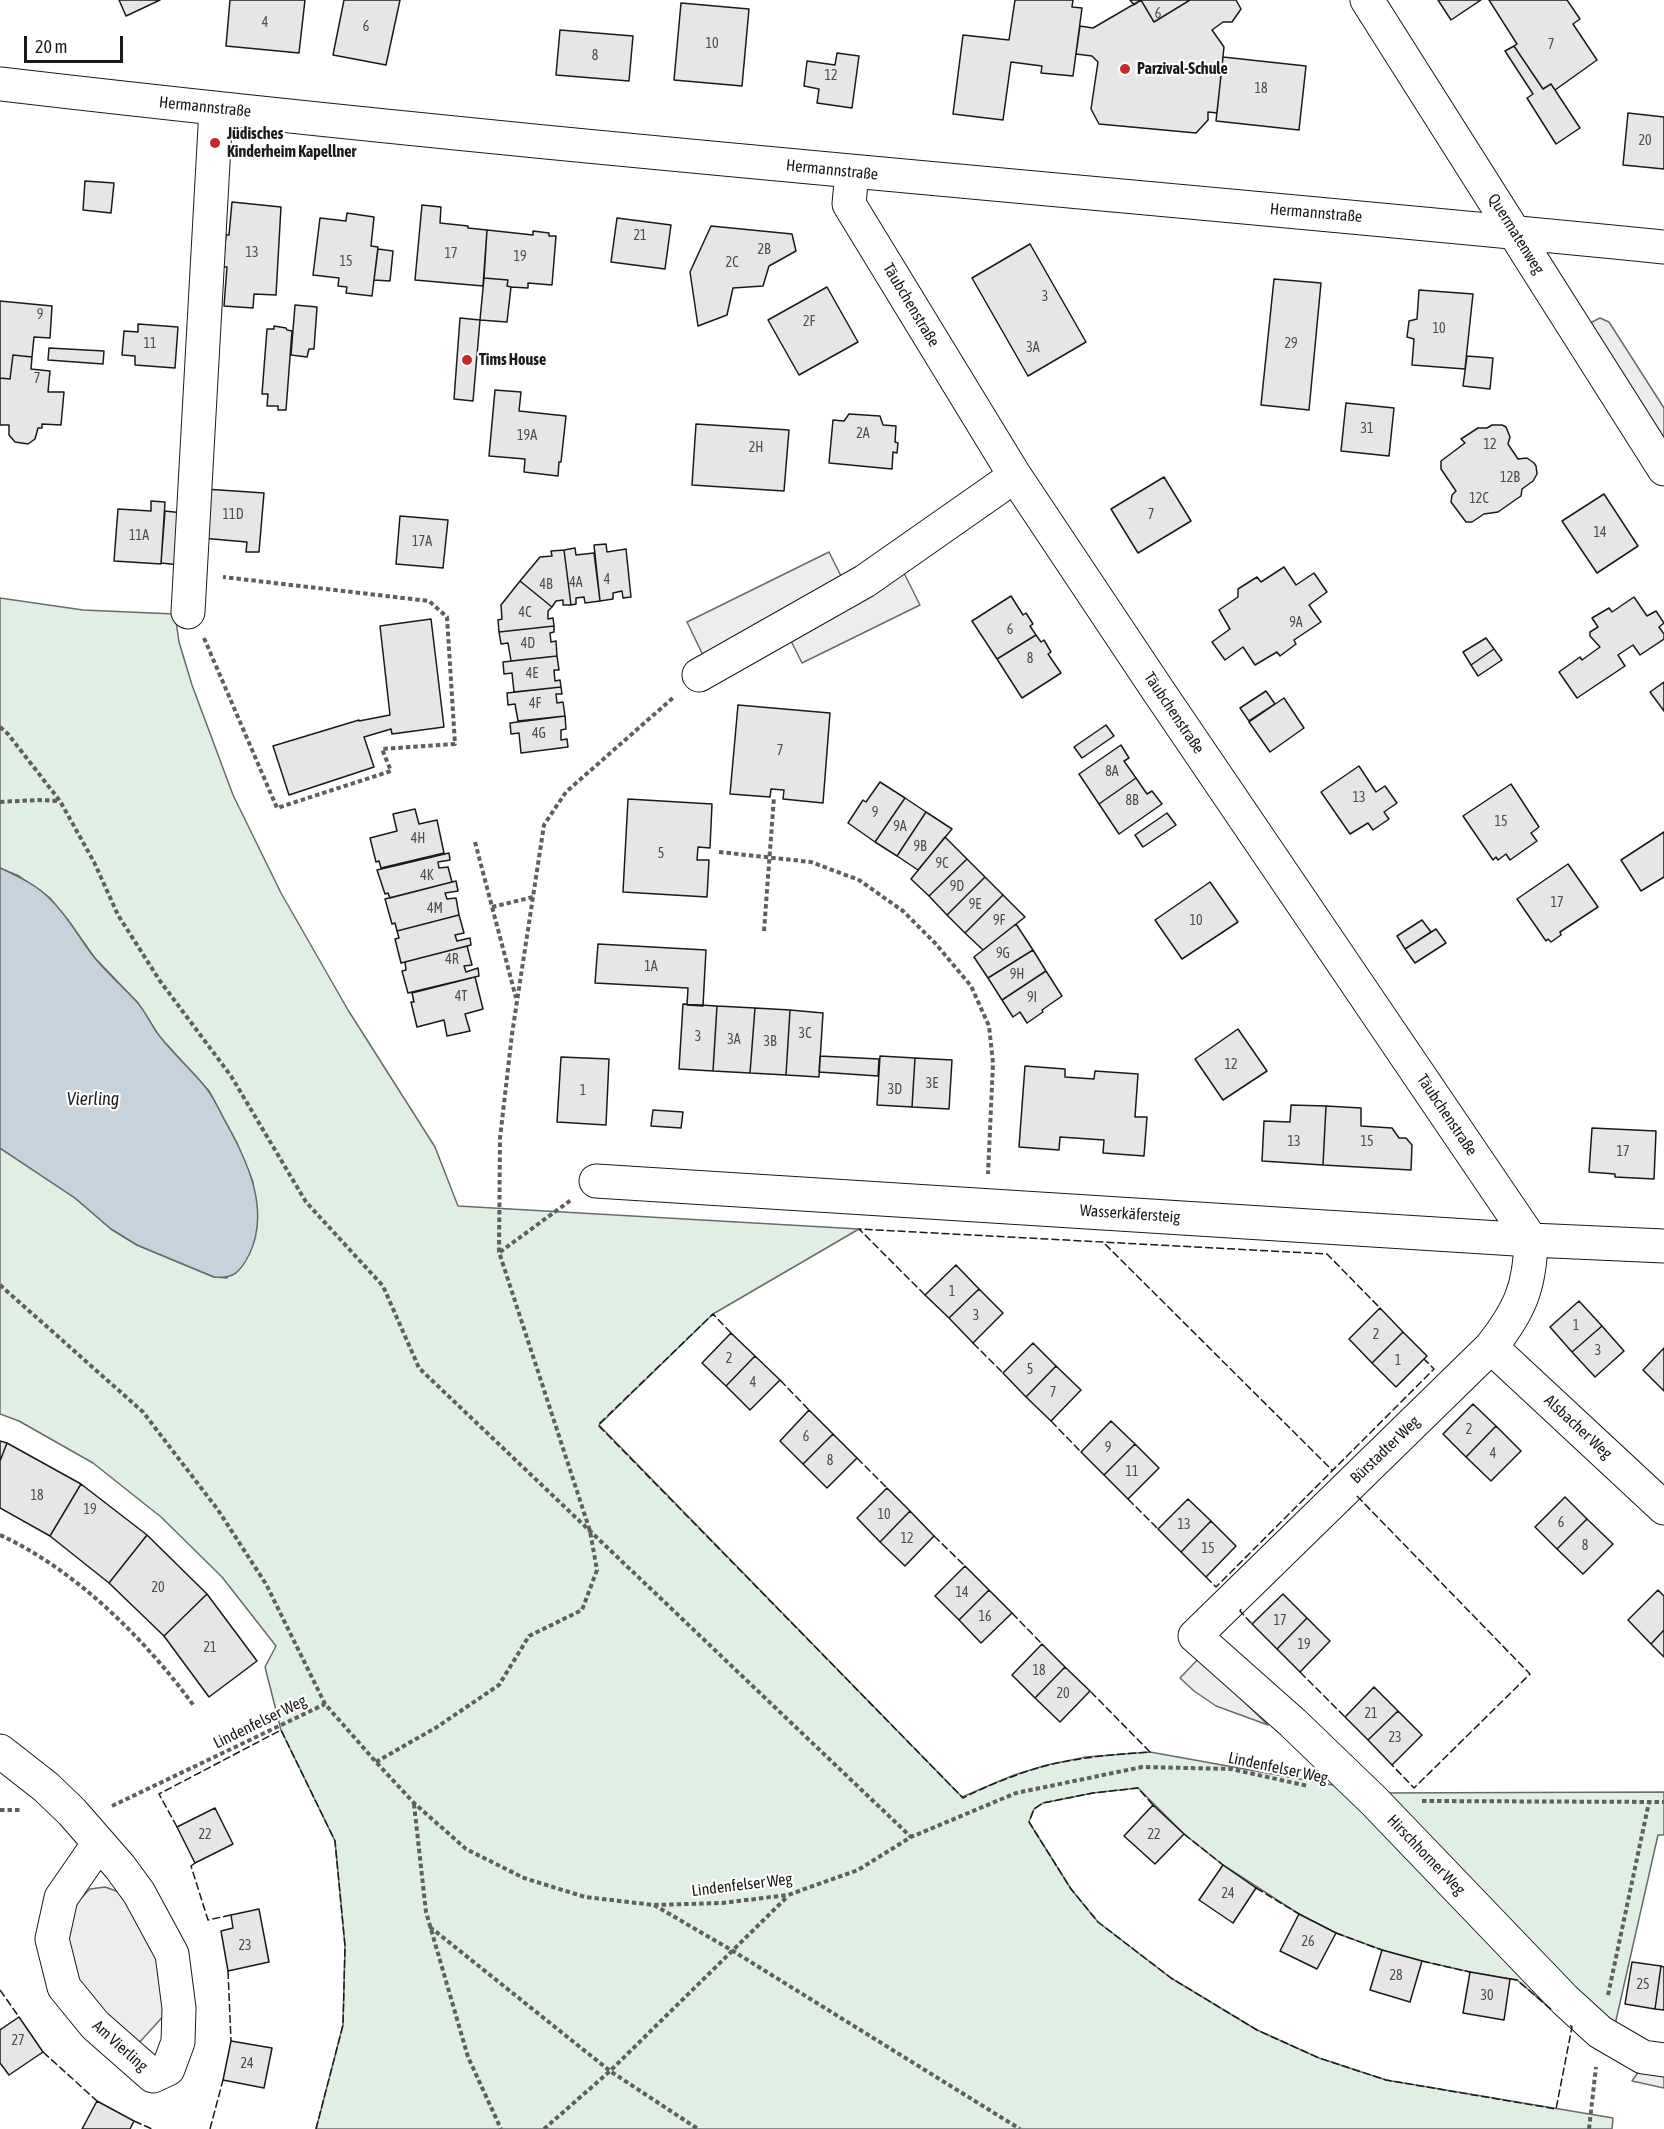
<!DOCTYPE html>
<html>
<head>
<meta charset="utf-8">
<style>
  body { margin:0 }
  #map { position:relative; width:1664px; height:2129px; overflow:hidden; background:#fff; font-family:"Asap Condensed",sans-serif }
  canvas { display:block }
  .scale { position:absolute; left:24px; top:36px; width:99px; height:27px; box-sizing:border-box; border:3px solid #1a1a1a; border-top:0; padding-left:8px; font-size:18px; line-height:21px; white-space:nowrap; color:#1a1a1a; -webkit-text-stroke:4px #fff; paint-order:stroke }
</style>
</head>
<body>
<div id="map">
<canvas width="1664" height="2129"></canvas>
<div class="scale">20 m</div>
</div>
<script>
const context = document.querySelector('canvas').getContext('2d');
context.lineJoin = 'round';
function fill(path, color) {
  context.fillStyle = color;
  context.fill(path, 'evenodd');
}
function trace(path, color, width, dash) {
  context.strokeStyle = color;
  context.lineWidth = width;
  context.lineCap = dash ? 'butt' : 'round';
  context.setLineDash(dash || []);
  context.stroke(path);
}
function write(font, color, halo, rows, align = 'center') {
  context.font = font + ' "Asap Condensed",sans-serif';
  context.lineWidth = 4.5;
  context.setLineDash([]);
  context.textBaseline = 'middle';
  context.strokeStyle = halo;
  context.fillStyle = color;
  for (const [text, x, y, turn = 0] of rows) {
    context.save();
    context.translate(x, y);
    context.rotate((+turn || 0) * Math.PI / 180);
    context.textAlign = isNaN(turn) ? turn : align;
    if (halo) context.strokeText(text, 0, 0);
    context.fillText(text, 0, 0);
    context.restore();
  }
}
const green = new Path2D(`
  M0,598L83,610L175,614L179,642L192,685L233,795L281,893L348,1010L435,1147L458,1206L859,1229L713,1314L599,1425L962,1797L1014,1775L1047,1765L1086,1757L1150,1752L1378,1793L1664,1792V1835H1658L1614,2029L1572,2027L1517,1980L1470,1972L1422,1961L1382,1950L1336,1933L1299,1914L1223,1865L1184,1834L1138,1788L1093,1793L1043,1803L1034,1809L1029,1822L1071,1889L1098,1922L1171,1978L1257,2030L1319,2058L1386,2080L1613,2118L1612,2129H316L343,2025L345,1946L335,1841L281,1730L265,1667L276,1646L222,1577L161,1517L93,1463L19,1421L0,1414V1148L75,1198L111,1229L137,1245L214,1277L227,1278L253,1182L237,1143L209,1091L159,1036L138,1003L94,957L68,920L50,898L19,876L0,868Z`);
const parking = new Path2D(`
  M1600,318L1609,322L1664,408V447L1586,325Z
  M829,552L844,582L896,557L920,605L802,663L790,639L713,676L687,622Z
  M1199,1658L1268,1725L1216,1706L1194,1691L1180,1678Z
  M105,1887L119,1892L153,1940L168,2011L138,2044L99,2009L69,1965L67,1925L72,1913L79,1900L90,1889Z
  M1664,2067V2088L1632,2081L1639,2071Z`);
const water = new Path2D(`
  M0,868C17,876 37,885 50,899C68,916 79,938 94,957C107,973 122,986 135,1000C145,1010 150,1023 158,1034C173,1054 192,1070 207,1089C214,1098 219,1110 225,1121C247,1160 271,1210 249,1255C240,1272 234,1279 214,1277L137,1245L111,1229L75,1198L0,1148Z`);
const building = new Path2D(`
  M119,0H160L126,16Z
  M230,0H305L299,53L226,46Z
  M344,0H400L386,65L333,55Z
  M1015,0H1073L1072,7L1082,8L1073,76L1041,73L1042,66L1011,62L1003,120L953,114L963,35L1009,40Z
  M1130,0H1190L1154,22L1141,0L1134,5Z
  M1141,0L1154,22L1190,0H1236L1241,9L1232,22H1223L1212,30L1224,47L1217,113L1208,112V120L1196,133L1099,124L1091,109L1098,62L1092,56L1076,54L1080,26L1093,28Z
  M1438,0H1481L1451,20Z
  M1489,0H1567L1580,19L1573,24L1597,60L1555,90L1551,84L1543,89L1514,46L1517,44Z
  M681,3L749,9L742,86L674,80Z
  M560,30L633,36L629,81L556,75Z
  M1514,46L1543,89L1551,84L1580,128L1556,144L1527,98L1533,94L1505,51Z
  M837,53L859,56L852,108L817,103L819,89L804,86L807,61L835,65Z
  M1223,57L1306,66L1299,130L1216,121Z
  M1628,113L1664,117V169L1623,165Z
  M85,181L114,183L111,213L83,210Z
  M232,202L281,207L276,295L254,294L253,308L224,306L227,267H223L226,235H229Z
  M422,205L441,207L440,223L468,226V228L487,230L483,286L415,280Z
  M347,213L374,217L371,246L378,247L372,296L346,293L347,287L338,286L339,278L313,275L320,218L346,221Z
  M617,218L671,225L665,269L611,262Z
  M711,226L792,234L796,251L769,266L763,286L733,288L727,315L698,326L690,272Z
  M487,230L533,235V231L549,233V236H556L552,285L528,283V288L511,287L507,286L508,280L484,278Z
  M1030,244L1086,342L1028,376L972,278Z
  M378,249L393,251L390,281L374,280Z
  M484,278L508,280L507,286L511,287L507,322L480,320Z
  M1274,279L1321,283L1309,410L1261,405Z
  M827,287L858,342L799,375L768,320Z
  M1419,290L1473,294L1465,369L1412,365L1414,339L1407,337L1409,321L1417,319Z
  M0,301L52,306L50,338L34,337L32,357L13,355L10,379L0,378Z
  M295,305L317,307L314,349H309L307,357L291,355Z
  M460,318L480,320L473,401L454,399Z
  M138,324L178,327L175,368L135,365V356L122,355L124,331L138,332Z
  M274,326L286,328L287,330L292,331L286,410H278V406H267L268,394H262L267,329H274Z
  M49,348L104,351L103,364L48,360Z
  M13,355L32,357L31,369L50,371L48,392H64L61,425L42,424V428H38L35,439L28,444L15,442L9,435V425H0V378L10,379Z
  M1467,356L1493,358L1490,389L1463,386Z
  M495,390L521,392L519,411L566,416L561,462H559L558,476L524,472L525,459L489,456Z
  M1346,403L1394,408L1389,456L1341,451Z
  M849,414L880,416L883,425L896,426L895,442L898,443L897,453L893,452L892,469L829,463L833,420L844,421Z
  M696,424L789,430L784,491L692,485Z
  M1492,425H1502L1506,427L1510,437L1508,444L1518,459L1527,458L1534,463L1536,466L1537,474L1533,481L1522,489L1521,496L1518,498L1498,512L1484,514L1472,522H1466L1451,502L1452,495L1456,491L1441,469V461L1465,443L1461,439L1478,428H1487Z
  M1164,477L1191,521L1138,553L1111,509Z
  M205,489L264,493L259,552H246L247,542L201,538Z
  M1604,494L1638,546L1597,573L1562,521Z
  M151,501L165,502L161,564L114,561L118,509L151,511Z
  M165,511L183,513L180,565L161,563Z
  M400,516L448,520L443,568L396,564Z
  M606,544L607,552L626,549L631,597L623,598L622,591L613,593V599L600,601L594,545Z
  M575,548L576,555L594,553L600,601L585,603L584,597L576,598V604L571,605L564,550Z
  M564,550L571,605H563V600L556,601L552,607L520,581L540,557L552,556L551,551Z
  M1284,567L1296,585L1314,573L1327,592L1309,605L1321,622L1294,640L1296,644L1280,656L1277,652L1255,665L1243,647L1225,660L1212,642L1230,629L1219,610L1238,597V589L1257,577L1261,582Z
  M520,581L552,607L548,611V619L553,618L554,626L499,632L498,620L502,619L501,605Z
  M1011,596L1023,615L1026,613L1033,624L1030,626L1036,635L997,659L972,621Z
  M1634,597L1647,616L1656,611L1664,623L1659,627L1664,634V639L1640,655L1633,645L1618,655L1625,666L1577,698L1559,672L1580,657L1582,660L1600,647L1590,636V632L1598,627L1592,618L1609,608L1612,612Z
  M431,619L444,727L392,734L391,729L364,737L374,767L289,795L273,746L359,720V721L390,715L380,626Z
  M554,626V632L550,633L551,642L556,641L557,656L511,661L508,643L501,644L499,632Z
  M1036,635L1041,642L1044,640L1051,652L1048,654L1061,673L1022,698L997,659Z
  M1486,638L1494,649L1471,665L1463,652Z
  M1494,649L1502,660L1478,676L1471,665Z
  M557,656L559,670H554L555,681L560,680L561,687L514,692L512,673L504,674L503,662Z
  M1664,682V711L1650,692Z
  M561,687L562,694H556L557,703L563,702L565,716L518,721L515,704L508,705L507,693Z
  M1266,691L1275,704L1249,721L1240,708Z
  M1284,698L1304,728L1270,752L1249,722Z
  M738,705L830,713L823,803L783,799L784,790L771,789L770,797L730,794Z
  M565,716L566,729L561,730V740L567,739L568,747L521,753L519,733L511,734L510,723Z
  M1106,725L1114,736L1082,758L1074,747Z
  M1121,745L1129,758L1124,761L1136,778L1099,804L1079,774Z
  M1359,766L1376,792L1385,786L1397,803L1384,812L1389,819L1373,830L1368,823L1350,834L1321,792Z
  M1136,778L1147,794L1152,791L1162,804L1119,834L1099,804Z
  M880,782L905,798L875,842L848,823L863,800L866,802Z
  M1511,784L1539,827L1531,833L1537,841L1510,860L1506,854L1498,860L1496,857L1493,860L1463,816Z
  M905,798L926,812L897,856L875,842Z
  M628,799L712,804L710,848L698,847L697,860H709L707,897L623,892Z
  M415,809L419,824L437,820L444,853L381,868L379,861L376,862L370,838L397,831L393,814Z
  M926,812L952,829L918,870L897,856Z
  M1167,813L1176,825L1143,847L1135,835Z
  M1664,832V877L1641,891L1621,860Z
  M945,837L967,859L929,896L911,879Z
  M449,853L450,860L438,862L439,868L448,867L452,882L390,898L388,893L385,894L377,870Z
  M967,859L985,877L947,915L929,896Z
  M1568,864L1598,907L1560,932L1561,935L1551,942L1548,939L1546,941L1517,899Z
  M985,877L1003,895L965,933L947,915Z
  M456,881L458,891L445,893L447,899L456,898L459,915L397,931L395,923L392,924L385,899Z
  M1210,882L1238,922L1182,959L1155,920Z
  M1003,895L1025,917L983,950L965,933Z
  M459,915L464,933L455,935L457,941L470,938L471,945L401,963L395,939L399,938L397,931Z
  M1422,920L1431,932L1405,949L1397,936Z
  M1016,924L1033,950L988,978L974,957Z
  M1436,929L1446,943L1415,963L1405,949Z
  M598,944L706,950L703,1006L687,1005L688,988L595,983Z
  M467,946L472,965L464,966L466,972L478,968L479,976L408,993L402,971L406,970L405,962Z
  M1033,950L1046,971L1002,1000L988,978Z
  M1046,971L1062,996L1042,1010L1043,1012L1027,1023L1020,1012L1013,1017L1002,1000Z
  M475,977L483,1009L465,1014L470,1031L447,1036L444,1020L417,1027L411,1002H414L412,993Z
  M683,1004L717,1006L713,1071L679,1069Z
  M717,1006L755,1008L750,1073L713,1071Z
  M755,1008L790,1010L786,1075L750,1073Z
  M790,1010L823,1013L819,1077L786,1075Z
  M1238,1029L1267,1071L1223,1100L1195,1059Z
  M820,1056L879,1059L878,1076L819,1072Z
  M880,1056L915,1058L912,1107L877,1105Z
  M561,1057L609,1059L606,1125L557,1122Z
  M915,1058L952,1060L949,1109L912,1107Z
  M1025,1066L1065,1069V1077L1094,1079L1095,1071L1138,1074L1135,1117H1147L1144,1156L1103,1153L1104,1140L1060,1137L1059,1150L1019,1147Z
  M1291,1105L1326,1106L1323,1165L1262,1161L1264,1121L1290,1122Z
  M1326,1106L1361,1108V1126L1392,1128L1399,1138H1406L1412,1145L1411,1170L1323,1165Z
  M653,1110L683,1112L681,1128L651,1126Z
  M1592,1128L1656,1131L1654,1179L1615,1177V1174L1589,1172Z
  M956,1265L979,1289L949,1318L925,1295Z
  M979,1289L1003,1313L973,1343L949,1318Z
  M1579,1301L1602,1326L1572,1352L1550,1327Z
  M1380,1308L1403,1332L1372,1363L1349,1339Z
  M1602,1326L1624,1351L1595,1377L1572,1352Z
  M1403,1332L1427,1356L1396,1387L1372,1363Z
  M731,1333L755,1356L726,1386L702,1363Z
  M1033,1343L1056,1366L1026,1397L1003,1373Z
  M1664,1348V1391L1643,1370Z
  M755,1356L780,1380L750,1410L726,1386Z
  M1056,1366L1081,1390L1051,1421L1026,1397Z
  M1473,1404L1496,1426L1466,1457L1443,1434Z
  M809,1410L833,1434L803,1464L780,1441Z
  M1111,1421L1135,1444L1104,1475L1081,1452Z
  M1496,1426L1521,1451L1491,1481L1466,1457Z
  M833,1434L857,1458L827,1488L803,1464Z
  M0,1441L7,1443L0,1461Z
  M7,1443L81,1484L50,1536L0,1508V1461Z
  M1135,1444L1159,1468L1128,1499L1104,1475Z
  M81,1484L147,1535L109,1583L50,1536Z
  M887,1488L910,1511L880,1542L857,1518Z
  M1565,1497L1587,1519L1557,1549L1535,1527Z
  M1188,1499L1211,1521L1181,1552L1158,1529Z
  M910,1511L934,1536L905,1566L880,1542Z
  M1587,1519L1613,1544L1583,1574L1557,1549Z
  M1211,1521L1236,1546L1206,1577L1181,1552Z
  M147,1535L207,1594L164,1636L109,1583Z
  M965,1566L989,1590L959,1620L935,1596Z
  M989,1590L1012,1613L981,1643L959,1620Z
  M1658,1590L1664,1596V1630L1651,1644L1628,1620Z
  M207,1594L257,1661L209,1697L164,1636Z
  M1283,1594L1307,1618L1277,1649L1252,1624Z
  M1307,1618L1330,1641L1300,1672L1277,1649Z
  M1664,1630V1657L1651,1644Z
  M1042,1644L1065,1667L1035,1698L1012,1675Z
  M1065,1667L1090,1691L1060,1722L1035,1698Z
  M1374,1687L1398,1711L1368,1740L1345,1717Z
  M1398,1711L1422,1735L1392,1765L1368,1740Z
  M1153,1805L1184,1834L1155,1864L1124,1836Z
  M215,1808L233,1844L195,1863L177,1827Z
  M1223,1865L1256,1888L1233,1923L1199,1900Z
  M259,1909L269,1962L228,1971L221,1931L233,1928L231,1915Z
  M1299,1914L1336,1933L1317,1969L1280,1951Z
  M1382,1950L1422,1961L1410,2002L1370,1990Z
  M1632,1962L1661,1966L1655,2009L1625,2004Z
  M1661,1966L1664,1967V2010L1655,2009Z
  M1470,1972L1510,1979L1504,2020L1463,2013Z
  M19,2017L43,2052L9,2075L0,2063V2030Z
  M231,2041L272,2048L264,2088L223,2080Z
  M97,2101L134,2121L130,2129H82Z`);
const path = new Path2D(`
  M204,638L277,808L391,771L382,749L455,744L447,617L429,601L223,577
  M0,727L8,734L60,801L94,862L118,915L160,981L231,1076L306,1202L383,1286L419,1368L911,1837
  M0,802L38,800L59,801
  M475,842L516,998
  M719,852L811,862L859,880L903,911L935,943L971,986L989,1026L993,1063L988,1174
  M492,907L533,897
  M764,931L774,797
  M500,1252L571,1200
  M0,1285L143,1412L218,1510L266,1584L325,1704L376,1762L414,1803L466,1849L524,1878L585,1897L654,1905L722,1903L788,1895L858,1870L911,1837L1016,1793L1142,1767L1231,1769L1308,1786
  M0,1535C76,1570 145,1639 194,1706
  M376,1762L437,1727L499,1685L529,1636L582,1610L597,1570L590,1531L499,1252L500,1138L512,1034L544,825L566,792L675,696
  M1422,1801L1664,1802
  M414,1804L426,1912L468,2057L501,2129
  M112,1806L325,1704
  M0,1810H22
  M654,1905L733,1951L1020,2129
  M430,1927L610,2071L698,2129
  M1608,1995L1649,1802
  M544,2129L610,2071L788,1896
  M1589,2129L1596,2067`);
const minor = new Path2D(`
  M1367,0L1664,469
  M0,84C554,149 1109,192 1664,247
  M852,172L849,204L1015,476L1155,686L1531,1240C1530,1287 1520,1310 1491,1347L1195,1636L1293,1723L1374,1801L1565,2000L1600,2032L1643,2057L1664,2060
  M188,612L216,109
  M699,675L865,581L1015,476
  M596,1181L1531,1240L1664,1246
  M1491,1347L1664,1508
  M0,1751L46,1787L72,1812L120,1867L139,1893L172,1954L179,2008L178,2042L168,2069L153,2076L95,2025L64,1987L52,1939L61,1898L99,1843`);
const fence = new Path2D(`
  M1105,1244L1333,1471
  M925,1295L859,1229L1327,1254L1380,1308
  M731,1333L713,1314L598,1425L963,1798C979,1790 996,1782 1014,1776C1057,1759 1104,1755 1150,1752L1090,1691
  M973,1343L1003,1373
  M780,1380L809,1410
  M1051,1421L1081,1452
  M857,1458L887,1488
  M1357,1496L1530,1674L1414,1788L1392,1765
  M1128,1499L1158,1529
  M934,1536L965,1566
  M1206,1577L1216,1587L1434,1369L1424,1359
  M1241,1609L1240,1611L1252,1624
  M1012,1613L1042,1644
  M1300,1672L1345,1717
  M1153,1805L1138,1788L1093,1793L1043,1803L1034,1809L1029,1822L1071,1889L1098,1922L1171,1978L1257,2030L1319,2058L1386,2080L1556,2109L1572,2027L1569,2024
  M177,1827L159,1794L281,1730L335,1841L345,1946L343,2025L316,2129
  M1184,1834L1223,1865
  M195,1863L191,1866L208,1920L231,1915
  M1256,1888L1299,1914
  M1336,1933L1382,1950
  M1422,1961L1470,1972
  M228,1971L231,2041
  M1510,1979L1517,1980L1553,2011
  M0,1990L19,2017
  M43,2052L97,2101
  M134,2121L152,2129
  M210,2129L223,2080`);
const markers = [
  [1125,69,6,"#c62828"],
  [215,143,6,"#c62828"],
  [467,360,6,"#c62828"]
];
const numberNames = [
  ["6",1158,14],
  ["4",265,23],
  ["6",366,27],
  ["10",712,44],
  ["7",1551,45],
  ["8",595,56],
  ["12",831,76],
  ["18",1261,89],
  ["20",1645,141],
  ["21",640,236],
  ["2B",764,250],
  ["13",252,253],
  ["17",451,254],
  ["19",520,257],
  ["15",346,262],
  ["2C",732,263],
  ["3",1045,297],
  ["9",40,315],
  ["2F",809,322],
  ["10",1439,329],
  ["11",150,344],
  ["29",1291,344],
  ["3A",1033,348],
  ["7",37,379],
  ["31",1367,429],
  ["2A",863,434],
  ["19A",527,436],
  ["12",1490,445],
  ["2H",756,448],
  ["12B",1510,478],
  ["12C",1479,499],
  ["11D",233,515],
  ["7",1151,515],
  ["14",1600,533],
  ["11A",139,536],
  ["17A",422,542],
  ["4",607,580],
  ["4A",576,583],
  ["4B",546,585],
  ["4C",525,613],
  ["9A",1296,623],
  ["6",1010,630],
  ["4D",528,644],
  ["8",1030,659],
  ["4E",532,674],
  ["4F",535,704],
  ["4G",539,734],
  ["7",780,751],
  ["8A",1112,772],
  ["13",1359,798],
  ["8B",1132,801],
  ["9",875,813],
  ["15",1501,822],
  ["9A",900,827],
  ["4H",418,839],
  ["9B",920,847],
  ["5",661,854],
  ["9C",942,864],
  ["4K",427,876],
  ["9D",957,887],
  ["17",1557,903],
  ["9E",975,905],
  ["4M",435,909],
  ["9F",999,921],
  ["10",1196,921],
  ["9G",1003,954],
  ["4R",452,960],
  ["1A",651,967],
  ["9H",1017,975],
  ["4T",461,997],
  ["9I",1032,998],
  ["3C",805,1034],
  ["3",698,1037],
  ["3A",734,1040],
  ["3B",770,1042],
  ["12",1231,1065],
  ["3E",932,1084],
  ["3D",895,1090],
  ["1",583,1091],
  ["13",1294,1142],
  ["15",1367,1142],
  ["17",1623,1152],
  ["1",952,1292],
  ["3",976,1316],
  ["1",1576,1326],
  ["2",1376,1335],
  ["3",1598,1351],
  ["2",729,1359],
  ["1",1398,1361],
  ["5",1030,1370],
  ["4",753,1383],
  ["7",1053,1393],
  ["2",1469,1430],
  ["6",806,1437],
  ["9",1108,1448],
  ["4",1493,1454],
  ["8",830,1461],
  ["11",1132,1472],
  ["18",37,1496],
  ["19",90,1510],
  ["10",884,1515],
  ["6",1561,1523],
  ["13",1184,1525],
  ["12",907,1539],
  ["8",1585,1546],
  ["15",1208,1549],
  ["20",158,1588],
  ["14",962,1593],
  ["16",985,1617],
  ["17",1280,1621],
  ["19",1304,1645],
  ["21",210,1648],
  ["18",1039,1671],
  ["20",1063,1694],
  ["21",1371,1714],
  ["23",1395,1738],
  ["22",205,1835],
  ["22",1154,1835],
  ["24",1228,1894],
  ["26",1308,1942],
  ["23",245,1946],
  ["28",1396,1976],
  ["25",1643,1985],
  ["30",1487,1996],
  ["27",18,2041],
  ["24",247,2064]
];
const poiNames = [
  ["Parzival-Schule",1137,69],
  ["Jüdisches",227,134],
  ["Kinderheim Kapellner",227,152],
  ["Tims House",479,360]
];
const streetNames = [
  ["Hermannstraße",205,107,6],
  ["Hermannstraße",832,170,6],
  ["Hermannstraße",1316,213,5],
  ["Quermatenweg",1516,234,58],
  ["Täubchenstraße",911,305,59],
  ["Täubchenstraße",1174,713,56],
  ["Täubchenstraße",1447,1115,56],
  ["Wasserkäfersteig",1130,1214,4],
  ["Alsbacher Weg",1578,1427,43],
  ["Bürstadter Weg",1385,1450,-44],
  ["Lindenfelser Weg",260,1722,-26],
  ["Lindenfelser Weg",1278,1768,12],
  ["Hirschhorner Weg",1426,1855,46],
  ["Lindenfelser Weg",742,1885,-7],
  ["Am Vierling",120,2046,42]
];
const waterNames = [
  ["Vierling",93,1099]
];
fill(green, '#e0efe3');
trace(green, '#6a6a6a', 1.5);
fill(parking, '#ededed');
trace(parking, '#6a6a6a', 1.5);
fill(water, '#c6d2dc');
trace(water, '#6a6a6a', 1.5);
fill(building, '#e6e6e6');
trace(building, '#1a1a1a', 1.5);
trace(minor, '#1a1a1a', 35);
trace(path, '#5f5f5f', 4, [4.5, 3]);
trace(minor, '#fff', 33);
trace(fence, '#1a1a1a', 1.5, [8, 3]);
for (const [x, y, r, color] of markers) {
  const dot = new Path2D();
  dot.arc(x, y, r, 0, 2 * Math.PI);
  context.fillStyle = color;
  context.fill(dot);
  trace(dot, '#fff', 2);
}
write('14px', '#4d4d4d', null, numberNames);
write('bold 16px', '#1a1a1a', '#fff', poiNames, 'left');
write('16px', '#1a1a1a', '#fff', streetNames);
write('italic 18px', '#1a1a1a', '#fff', waterNames);
</script>
</body>
</html>
